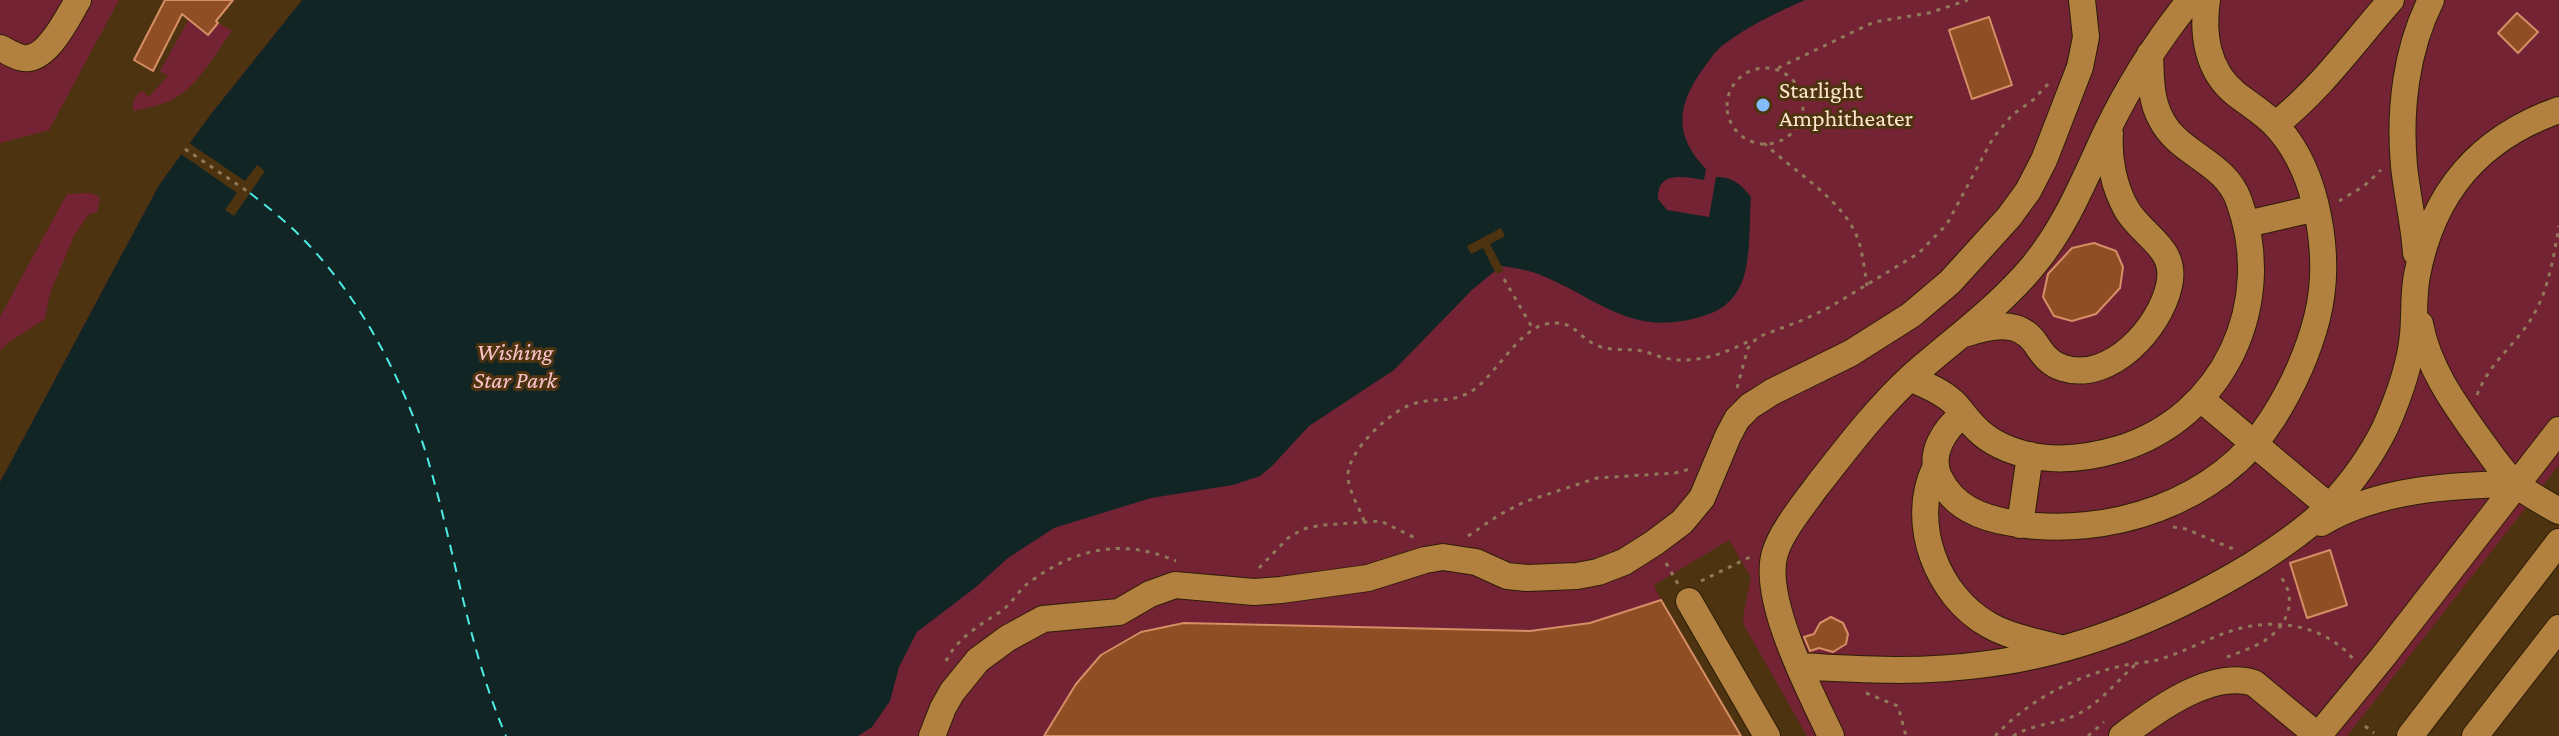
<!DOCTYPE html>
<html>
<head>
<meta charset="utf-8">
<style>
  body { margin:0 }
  canvas { display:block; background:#4d330f }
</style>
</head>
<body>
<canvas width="2559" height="736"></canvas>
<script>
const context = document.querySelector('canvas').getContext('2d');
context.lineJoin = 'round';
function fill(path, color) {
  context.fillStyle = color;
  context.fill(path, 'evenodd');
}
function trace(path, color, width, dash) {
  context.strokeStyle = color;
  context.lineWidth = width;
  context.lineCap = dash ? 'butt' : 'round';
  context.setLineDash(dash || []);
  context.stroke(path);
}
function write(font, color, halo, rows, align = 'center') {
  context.font = font + ' "Crimson Pro",serif';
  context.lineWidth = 6;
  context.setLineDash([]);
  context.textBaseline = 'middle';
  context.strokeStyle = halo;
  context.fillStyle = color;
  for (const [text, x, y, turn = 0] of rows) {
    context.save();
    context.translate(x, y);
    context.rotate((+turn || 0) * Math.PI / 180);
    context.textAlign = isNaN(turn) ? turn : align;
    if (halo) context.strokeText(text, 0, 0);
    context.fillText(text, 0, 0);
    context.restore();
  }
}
const green = new Path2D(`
  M0,0H119L49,130L0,143Z
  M302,0H2559V465L2347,736H1807L1744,625L1743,617L1751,577L1729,540L1654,585L1661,600L1590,623L1530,631L1184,623C1170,626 1153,627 1140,632C1089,654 1073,694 1043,736H0V482L159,185L211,114Z
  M190,17L208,34L218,23L232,31C214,55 194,94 164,103C154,107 143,108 133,111C133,101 134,96 142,91L149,97L168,76L160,71Z
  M88,193L96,195L100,199L97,212L88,215L74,236L50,293L45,319L9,342L0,351V317L67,194Z`);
const water = new Path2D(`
  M302,0H1805C1776,13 1748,26 1723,45C1715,51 1709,61 1703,69C1676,106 1674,136 1706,169L1704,180C1685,177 1657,170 1658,199L1667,210L1709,217L1716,177C1733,177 1741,184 1751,197C1749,221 1751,254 1744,276C1737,298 1724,310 1703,316C1633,338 1602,301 1543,276C1530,270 1515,268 1501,266L1472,290L1394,370L1309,426L1272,466L1260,476L1233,485L1151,498L1054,528L1008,558L976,587L917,632L899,667L890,701L872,727L858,736H0V482L159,185L211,114Z`);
const pier = new Path2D(`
  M189,143L245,181L257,165L265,171L234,216L225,210L237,193L181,154Z
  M1501,228L1505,236L1490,244L1504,271L1496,274L1483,248L1471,254L1467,246Z`);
const ferry = new Path2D(`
  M250,193C269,208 288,223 305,241C362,300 408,388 430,467C456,557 469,650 506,736`);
const building = new Path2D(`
  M165,0H233L216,21L218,23L208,35L182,14L153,71L134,60Z
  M2517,13L2538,32L2518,53L2498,33Z
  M1989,17L2012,85L1972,99L1949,30Z
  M2094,243L2116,251L2123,267L2120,288L2096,314L2072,321L2054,316L2043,297L2048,274L2072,248Z
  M2330,550L2347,605L2307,618L2290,563Z
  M1661,600L1741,736H1044L1076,684L1101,655L1141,632L1184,623L1530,631L1590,623Z
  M1831,617L1843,623L1848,634L1846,644L1833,652L1819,648L1810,651L1804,637L1814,634L1820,623Z`);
const path = new Path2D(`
  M1778,68L1874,22L1929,13L1968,0
  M1727 106a38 38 0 1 1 76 0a38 38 0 1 1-76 0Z
  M1764,143C1794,172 1846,201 1859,242C1863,256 1865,272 1867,286
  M185,149L250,193
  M2339,201L2364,186L2381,170
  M1504,279L1533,329
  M1737,388L1748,348L1758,337L1803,320L1830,307L1919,253L1947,224L1993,138L2012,115L2033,100L2049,83
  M2477,395C2489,365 2507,352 2525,328C2547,299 2553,261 2559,226
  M1364,521C1359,506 1348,491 1348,475C1348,450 1393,408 1416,403C1439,397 1453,404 1475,389C1498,371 1519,330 1546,324C1573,319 1575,334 1594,344C1607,351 1622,349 1636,350C1646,351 1656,356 1665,358C1696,365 1726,353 1753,339
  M2173,527L2186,529L2233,549
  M1468,536L1499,515L1524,502L1597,478L1675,473L1690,469
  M1666,563L1678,584
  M1259,568L1288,538L1303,529L1322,525L1381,521L1415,538
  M1701,581L1752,556
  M2227,657C2240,652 2256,647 2267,639C2290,623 2298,595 2278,574
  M946,661C957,638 980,625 1000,612C1012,604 1019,589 1031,581C1077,548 1123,538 1176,561
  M1866,693L1898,706L1906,736
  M2365,726L2374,733
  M1995,736C2029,700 2073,677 2121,666C2133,663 2145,663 2157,660C2183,653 2206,639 2231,631C2273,617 2325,624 2354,660
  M2013,736C2035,723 2056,725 2078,714C2100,703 2116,682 2135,665
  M2088,736L2104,722`);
const minor = new Path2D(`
  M0,48C7,51 16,57 23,58C47,62 68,17 78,0
  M2275,125C2321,89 2353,43 2391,0
  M2247,224L2316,208
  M2416,253C2414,223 2407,195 2404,166C2399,110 2406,50 2431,0
  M2420,324C2428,367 2453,402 2478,437C2490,453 2502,473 2517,485C2530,495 2545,503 2559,511
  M1964,334C1989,326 2019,318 2036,344C2043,355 2050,364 2063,368C2111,383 2160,327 2169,286C2178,248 2143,237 2127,210C2114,188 2108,158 2110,133
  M1910,378C1925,385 1940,390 1952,401C1960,408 1965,417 1972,424C1985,439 2004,449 2024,454C2055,462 2089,458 2119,449C2225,416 2276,303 2239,201C2225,161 2179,155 2161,119C2150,99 2151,76 2150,54
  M2201,399L2338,514
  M1963,414C1945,429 1928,453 1939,477C1953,507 1981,518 2012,523C2107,539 2220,503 2273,418C2292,388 2308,353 2317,318C2332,259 2319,174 2278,128C2266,114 2250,105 2236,94C2207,71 2202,34 2207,0
  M1935,468C1909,523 1937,596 1989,625C2010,637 2037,642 2060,648
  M2321,523C2378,489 2451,485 2516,484
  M2020,525L2030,455
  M1689,601L1767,736
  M1800,666C1863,670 1924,673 1987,664C2082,652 2171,614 2252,565C2279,548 2306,530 2329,507C2351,484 2371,456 2385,428C2398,399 2410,367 2413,335C2415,316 2413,295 2417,275C2433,192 2479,138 2559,110
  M932,736L943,708L952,692L978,660L1008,638L1043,619L1119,612L1150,594L1175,585L1254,592L1281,590L1368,578L1425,560L1443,557L1476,562L1507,576L1527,578L1577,576L1598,572L1624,562L1654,543L1682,522L1702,498L1728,436L1737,419L1750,406L1772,392L1851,353L1911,315L1950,282L2009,217L2028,191L2044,160L2080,67L2086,37L2082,0
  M1831,736C1811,693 1761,599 1775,553C1781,532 1804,504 1817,486C1847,448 1876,409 1912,376C1953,340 1998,308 2033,266C2066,226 2084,180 2106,133C2129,85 2157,41 2190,0
  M2122,736C2155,711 2211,669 2254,683L2318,736L2382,658L2559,430
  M2410,736L2559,542
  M2475,736L2559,628`);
const markers = [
  [1763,105,8,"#82bcfa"]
];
const poiNames = [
  ["Starlight",1779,91],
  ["Amphitheater",1779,119]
];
const parkNames = [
  ["Wishing",515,353],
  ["Star Park",515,381]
];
fill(green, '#742335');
fill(water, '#112524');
fill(pier, '#4d330f');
trace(ferry, '#4debe5', 2, [10, 8]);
fill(building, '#8f4e24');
trace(building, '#d58e65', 2);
trace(minor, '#2c1c07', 28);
trace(path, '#917858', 3, [4, 6]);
trace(minor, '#b3813f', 26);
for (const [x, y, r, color] of markers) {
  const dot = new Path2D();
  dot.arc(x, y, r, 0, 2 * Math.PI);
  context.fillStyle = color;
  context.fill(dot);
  trace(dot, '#4d330f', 3);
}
write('24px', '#fde7cd', '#4d330f', poiNames, 'left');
write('italic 24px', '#fbc3c9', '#4d330f', parkNames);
</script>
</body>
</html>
